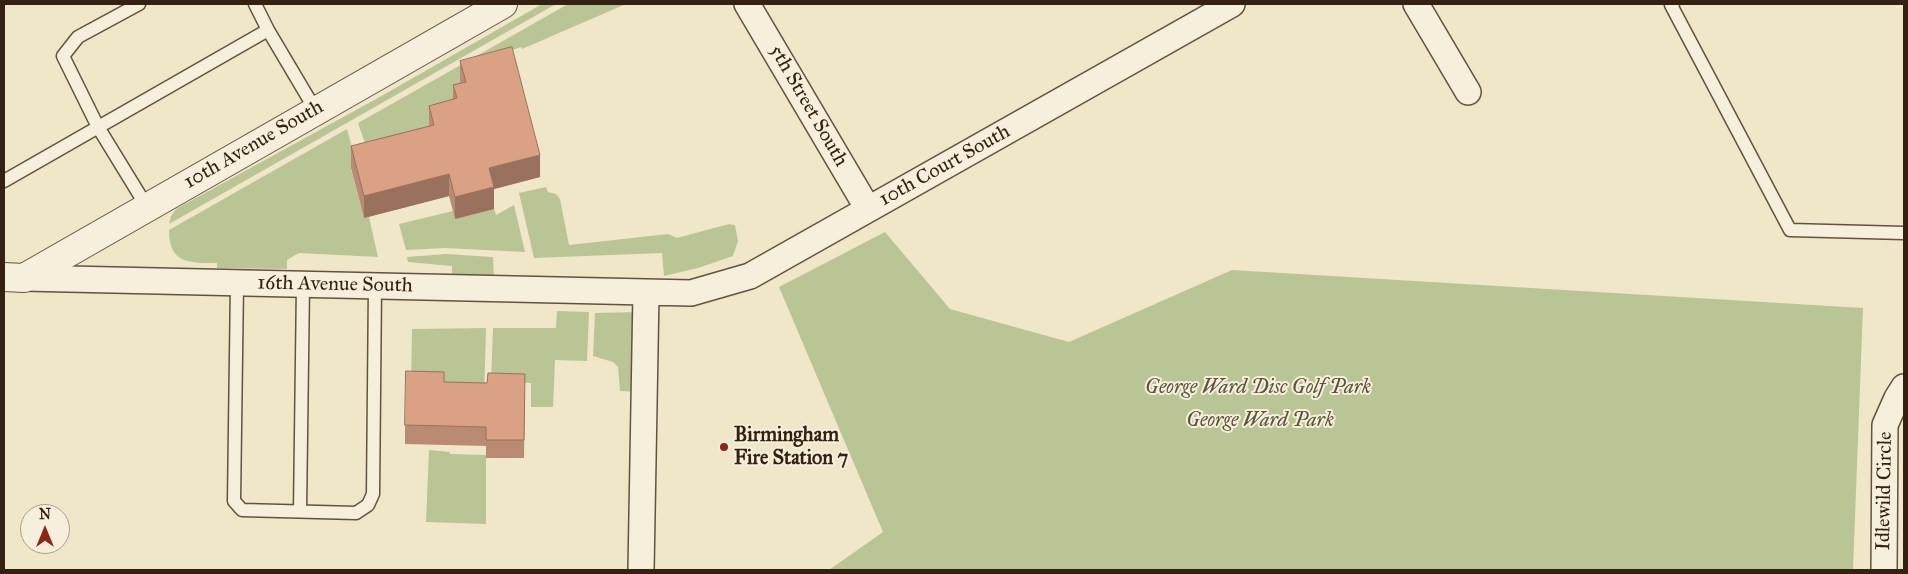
<!DOCTYPE html>
<html>
<head>
<meta charset="utf-8">
<style>
  body { margin:0 }
  #map { position:relative; width:1908px; height:574px; overflow:hidden; background:#f0e7c9; font-family:"IM FELL Great Primer",serif }
  canvas { display:block }
  .frame { position:absolute; inset:0; border:5px solid #342111; pointer-events:none }
  .north { position:absolute; left:20px; top:504px; width:50px; height:50px; box-sizing:border-box; background:#f5efdc; border:1px solid #a89d8b; border-radius:50%; rotate:0deg; font-size:14px; font-weight:700; line-height:20px; text-align:center; color:#342111 }
  .north::after { content:''; display:block; margin:auto; width:18px; height:22px; background:#8f2418; clip-path:polygon(50% 0,100% 100%,50% 72%,0 100%) }
</style>
</head>
<body>
<div id="map">
<canvas width="1908" height="574"></canvas>
<div class="frame"></div>
<div class="north">N</div>
</div>
<script>
const context = document.querySelector('canvas').getContext('2d');
context.lineJoin = 'round';
function fill(path, color) {
  context.fillStyle = color;
  context.fill(path, 'evenodd');
}
function trace(path, color, width, dash) {
  context.strokeStyle = color;
  context.lineWidth = width;
  context.lineCap = dash ? 'butt' : 'round';
  context.setLineDash(dash || []);
  context.stroke(path);
}
function write(font, color, halo, rows, align = 'center') {
  context.font = font + ' "IM FELL Great Primer",serif';
  context.lineWidth = 4;
  context.setLineDash([]);
  context.textBaseline = 'middle';
  context.strokeStyle = halo;
  context.fillStyle = color;
  for (const [text, x, y, turn = 0] of rows) {
    context.save();
    context.translate(x, y);
    context.rotate((+turn || 0) * Math.PI / 180);
    context.textAlign = isNaN(turn) ? turn : align;
    if (halo) context.strokeText(text, 0, 0);
    context.fillText(text, 0, 0);
    context.restore();
  }
}
const green = new Path2D(`
  M542,4H556L169,224L171,216L176,209L385,94Z
  M568,4H626L522,49L521,47L510,51L473,58Z
  M466,62V104L457,121L366,146L358,123Z
  M347,129L357,167L351,169L364,218L369,217L378,257L299,253L287,260V269L217,268V263C189,263 169,264 169,230Z
  M546,187L548,192L556,194L560,199L569,245L668,234L677,238L729,224L735,225L738,241L733,256L698,268L664,276L662,253L534,258L519,193Z
  M514,205L525,252L445,248L406,250L399,224L453,211L455,219L494,209L496,215Z
  M885,232L950,309L1069,342L1232,270L1863,308L1853,570H829L883,532L779,287Z
  M446,254L493,257L494,279H452V266L408,262L407,257Z
  M557,311L589,312L587,361L555,360L553,407H531V383L491,382L493,328H556Z
  M636,312L637,392L620,391L618,367L613,362L593,356L595,313Z
  M486,328L484,401L411,389L412,329Z
  M429,450L450,452V454L486,455V524L426,522Z`);
const service = new Path2D(`
  M139,4L78,37L63,56L98,127L147,207
  M255,4L268,30
  M1673,4L1671,5L1790,230L1904,233
  M4,181L268,30L316,111
  M237,283L234,501L242,510L356,513L368,505L373,494L375,286
  M300,511L303,284`);
const minor = new Path2D(`
  M747,4L868,209
  M1416,4L1468,92
  M24,278L691,293L750,276L1232,4
  M641,570L646,293
  M1884,570L1885,425L1897,398L1904,387`);
const tertiary = new Path2D(`
  M4,277L24,278L503,4`);
const wall = new Path2D(`
  M460,61L540,177L494,189V209L455,219L449,196L364,218L351,168V146L429,126V106L453,99V85L460,83Z
  M444,382L525,393L524,458H486V446L405,444V425Z`);
const shadedWall = new Path2D(`
  M540,155V177L494,189V209L455,219V197L489,168Z
  M449,174V196L364,218V196Z`);
const building = new Path2D(`
  M512,47L540,155L489,168L494,187L455,197L449,174L364,196L351,146L434,125L429,106L457,98L453,85L466,82L460,61Z
  M406,371L444,372V382L487,383L488,373L525,374L524,440H486V427L405,425Z`);
const markers = [
  [724,447,5,"#8f2418"]
];
const streetNames = [
  ["5th Street South",808,106,60],
  ["10th Avenue South",254,145,-30],
  ["10th Court South",945,166,-29],
  ["16th Avenue South",335,285,1],
  ["Idlewild Circle",1885,491,-89]
];
const parkNames = [
  ["George Ward Disc Golf Park",1258,388],
  ["George Ward Park",1260,421]
];
const poiNames = [
  ["Birmingham",734,436],
  ["Fire Station 7",734,459]
];
fill(green, '#bac596');
trace(service, '#63523f', 15);
trace(minor, '#63523f', 28);
trace(tertiary, '#63523f', 30);
trace(service, '#f5efdc', 12);
trace(minor, '#f5efdc', 25);
trace(tertiary, '#f5efdc', 28);
fill(wall, '#bb8a72');
fill(shadedWall, '#99715c');
fill(building, '#daa184');
trace(building, '#99715c', 1);
for (const [x, y, r, color] of markers) {
  const dot = new Path2D();
  dot.arc(x, y, r, 0, 2 * Math.PI);
  context.fillStyle = color;
  context.fill(dot);
  trace(dot, '#f5efdc', 2);
}
write('20px', '#342111', '#f5efdc', streetNames);
write('italic 20px', '#5c5239', '#f5efdc', parkNames);
write('bold 20px', '#342111', '#f5efdc', poiNames, 'left');
</script>
</body>
</html>
